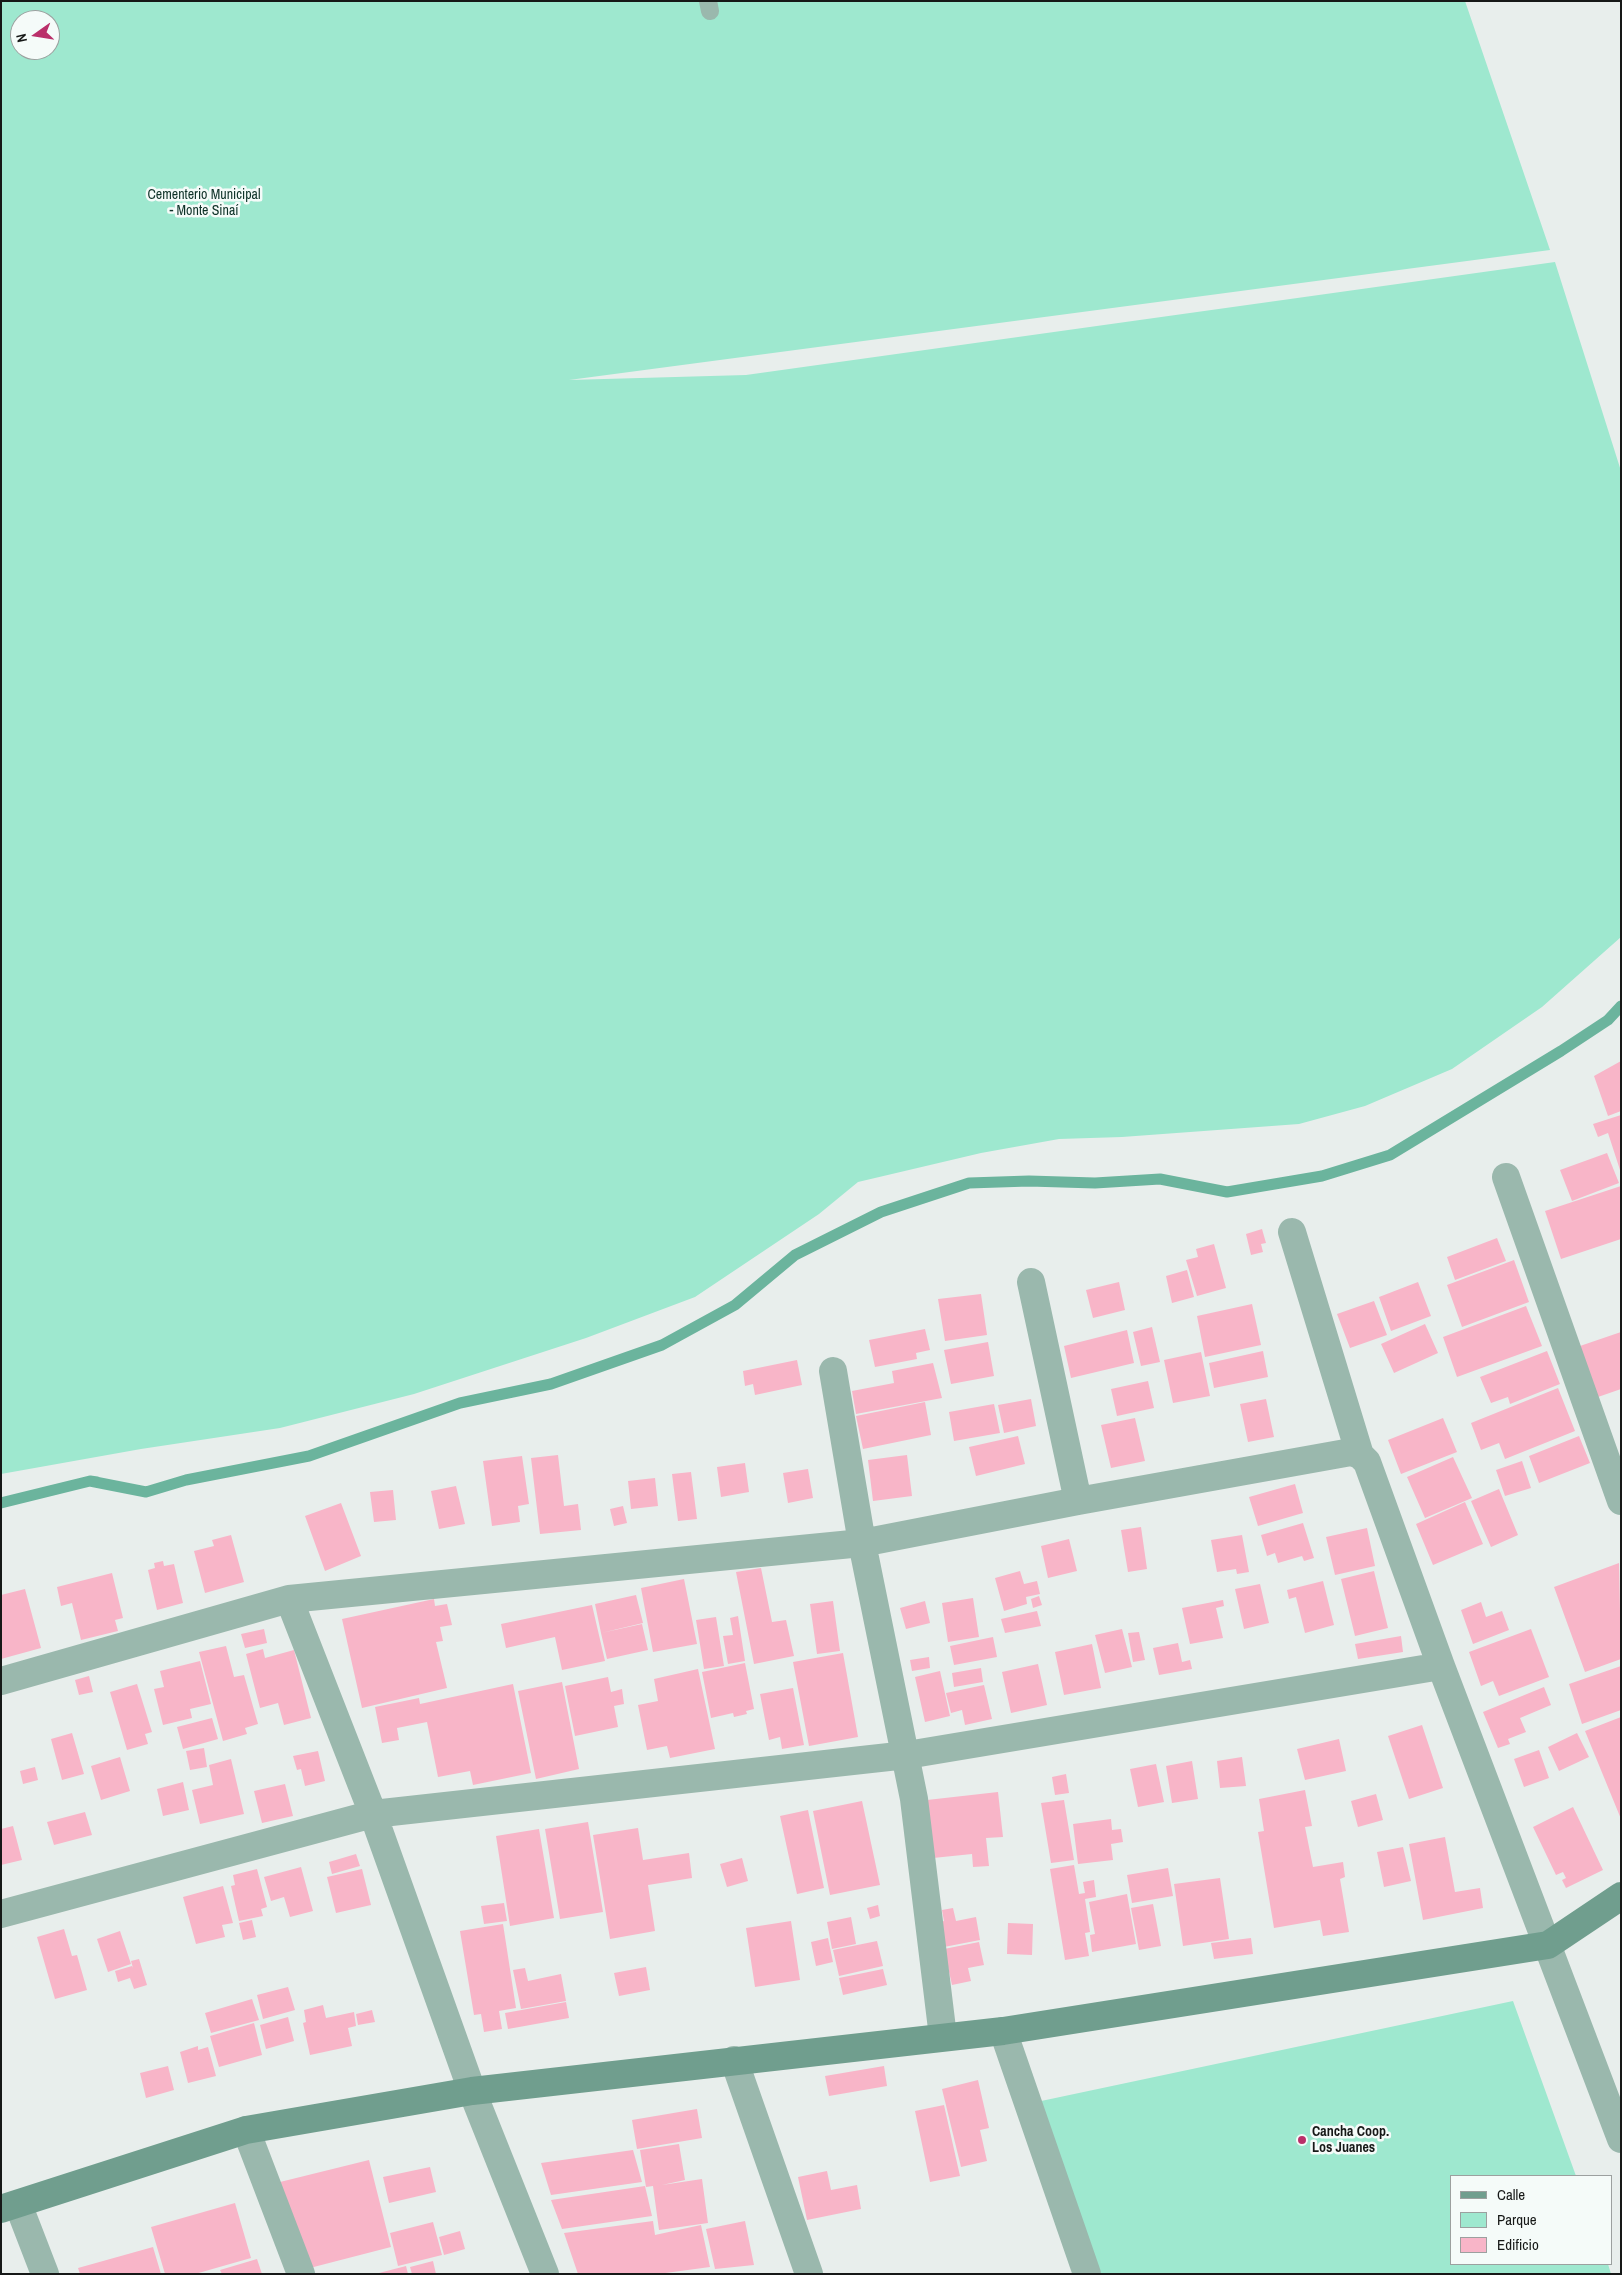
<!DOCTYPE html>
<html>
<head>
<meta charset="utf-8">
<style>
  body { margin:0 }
  #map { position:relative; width:1622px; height:2275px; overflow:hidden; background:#e8eeec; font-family:"Archivo Narrow",sans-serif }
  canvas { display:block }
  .frame { position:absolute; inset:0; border:2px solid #161817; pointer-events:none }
  .legend { position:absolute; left:1450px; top:2175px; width:162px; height:90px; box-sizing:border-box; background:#f5fbf9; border:1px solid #9ca09f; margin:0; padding:6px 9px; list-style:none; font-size:15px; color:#161817 }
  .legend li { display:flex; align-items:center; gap:10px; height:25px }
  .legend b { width:25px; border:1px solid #9ca09f }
  .north { position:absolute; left:10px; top:10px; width:50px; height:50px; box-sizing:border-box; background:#f5fbf9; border:1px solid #9ca09f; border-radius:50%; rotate:257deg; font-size:14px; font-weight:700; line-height:20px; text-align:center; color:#161817 }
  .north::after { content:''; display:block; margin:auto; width:18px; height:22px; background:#ba306a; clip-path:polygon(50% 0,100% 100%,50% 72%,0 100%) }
</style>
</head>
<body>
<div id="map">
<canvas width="1622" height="2275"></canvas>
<div class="frame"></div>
<ul class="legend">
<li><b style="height:6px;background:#709e8e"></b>Calle</li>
<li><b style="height:14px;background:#9ee8cf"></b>Parque</li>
<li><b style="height:14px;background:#f8b5c8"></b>Edificio</li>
</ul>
<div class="north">N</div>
</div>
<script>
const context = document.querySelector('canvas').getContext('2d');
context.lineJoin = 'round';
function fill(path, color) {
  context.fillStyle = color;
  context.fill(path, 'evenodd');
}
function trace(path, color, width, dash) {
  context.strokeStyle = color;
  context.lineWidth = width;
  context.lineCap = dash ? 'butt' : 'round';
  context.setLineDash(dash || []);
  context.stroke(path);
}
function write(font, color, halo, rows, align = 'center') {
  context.font = font + ' "Archivo Narrow",sans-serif';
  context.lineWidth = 5;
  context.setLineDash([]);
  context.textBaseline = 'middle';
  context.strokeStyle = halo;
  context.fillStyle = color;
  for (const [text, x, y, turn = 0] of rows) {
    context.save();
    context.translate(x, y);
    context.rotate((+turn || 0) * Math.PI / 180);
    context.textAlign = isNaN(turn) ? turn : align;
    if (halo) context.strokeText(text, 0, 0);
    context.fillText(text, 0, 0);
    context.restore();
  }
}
const green = new Path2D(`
  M1,1H1465L1550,250L569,380L746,375L1555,262L1621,471V937L1542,1007L1452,1069L1365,1106L1299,1124L1122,1137L1059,1139L981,1153L858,1182L819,1214L695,1297L586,1338L414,1394L280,1428L141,1449L1,1474ZM20,20H50V50H20Z
  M1513,2001L1576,2176H1451V2264H1608L1611,2274H1089L1027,2104Z`);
const stream = new Path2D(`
  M90,1481L146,1492L186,1480L309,1456L460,1403L551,1384L662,1345L735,1305L795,1255L881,1212L969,1183L1029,1181L1095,1183L1160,1179L1227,1192L1322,1176L1390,1155L1561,1051L1608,1020L1621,1006
  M1,1503L90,1481L97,1482`);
const building = new Path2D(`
  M1621,1061V1111L1608,1116L1594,1076Z
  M1621,1115V1170H1620L1608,1133L1598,1137L1593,1124Z
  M1607,1153L1619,1183L1572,1201L1560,1170Z
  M1621,1186V1239L1561,1259L1545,1211Z
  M1262,1229L1266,1243L1261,1244L1263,1252L1251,1255L1246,1234Z
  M1497,1238L1506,1261L1455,1280L1447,1257Z
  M1214,1244L1226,1288L1197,1296L1186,1260L1198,1257L1196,1249Z
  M1514,1260L1529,1302L1462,1327L1447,1285Z
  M1187,1270L1194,1297L1172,1303L1166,1276Z
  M1119,1282L1125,1310L1093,1318L1086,1290Z
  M1418,1282L1431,1316L1391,1331L1379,1297Z
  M981,1294L987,1335L945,1341L938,1299Z
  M1374,1301L1387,1335L1350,1348L1337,1314Z
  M1252,1304L1261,1345L1205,1357L1197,1316Z
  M1526,1306L1542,1346L1457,1377L1443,1337Z
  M1425,1324L1438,1353L1394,1373L1381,1344Z
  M1152,1327L1160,1362L1141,1366L1133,1332Z
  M925,1329L930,1350L916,1353L917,1359L875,1367L869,1340Z
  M1127,1330L1134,1363L1071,1378L1064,1346Z
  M1621,1332V1389L1598,1397L1580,1346Z
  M988,1342L994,1376L951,1384L944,1350Z
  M1263,1351L1268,1377L1214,1388L1209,1363Z
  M1547,1351L1560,1384L1510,1404L1508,1397L1491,1403L1480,1377Z
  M1201,1352L1210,1396L1173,1403L1164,1360Z
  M797,1360L802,1385L755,1395L753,1384L745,1386L743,1371Z
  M933,1363L942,1398L856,1414L852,1391L894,1383L892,1371Z
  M1148,1381L1154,1408L1117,1416L1111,1389Z
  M1558,1388L1575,1431L1505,1459L1499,1443L1481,1450L1471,1423Z
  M1031,1399L1036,1426L1004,1433L998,1405Z
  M1266,1399L1274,1437L1248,1442L1240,1404Z
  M925,1402L931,1435L863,1449L856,1416Z
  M994,1404L1000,1433L954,1441L949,1412Z
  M1135,1418L1145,1461L1111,1468L1101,1425Z
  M1443,1418L1457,1452L1401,1474L1388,1440Z
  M1018,1436L1025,1464L976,1476L969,1447Z
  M1579,1436L1590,1463L1539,1483L1529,1456Z
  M558,1455L564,1506L578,1504L581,1530L540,1534L531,1458Z
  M907,1455L912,1496L873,1501L868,1460Z
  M522,1456L529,1504L518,1506L520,1522L492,1526L483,1461Z
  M1453,1457L1472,1498L1425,1518L1407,1477Z
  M1522,1461L1531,1488L1505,1496L1496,1470Z
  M745,1463L749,1492L721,1497L717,1467Z
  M808,1469L813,1498L788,1503L783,1473Z
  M691,1472L697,1519L678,1521L672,1474Z
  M655,1478L658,1506L631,1509L628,1481Z
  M1295,1484L1303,1513L1258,1526L1249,1497Z
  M456,1486L465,1524L439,1529L431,1491Z
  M1499,1489L1518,1535L1491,1547L1471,1501Z
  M393,1490L396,1520L374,1522L370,1492Z
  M1465,1502L1483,1544L1433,1565L1416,1524Z
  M341,1503L361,1556L325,1571L305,1516Z
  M623,1506L627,1523L614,1526L610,1509Z
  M1303,1523L1314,1558L1304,1561L1302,1556L1278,1563L1275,1553L1267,1556L1261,1535Z
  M1141,1527L1147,1569L1128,1572L1121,1530Z
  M1367,1528L1375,1566L1335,1575L1326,1537Z
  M231,1535L244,1582L205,1593L194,1551L214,1546L212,1540Z
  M1242,1535L1249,1572L1237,1574L1236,1569L1217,1572L1211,1540Z
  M1069,1539L1077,1571L1048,1578L1041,1546Z
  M163,1561L164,1566L174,1564L183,1603L157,1610L148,1570L155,1568L154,1563Z
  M1619,1563L1621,1659L1585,1672L1554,1587Z
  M761,1568L772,1622L786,1620L794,1656L754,1664L736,1572Z
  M1020,1571L1024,1584L1037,1581L1040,1594L1026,1597L1027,1604L1004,1611L995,1578Z
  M1374,1571L1388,1628L1355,1636L1341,1579Z
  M112,1573L123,1618L115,1620L118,1631L81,1640L72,1603L61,1606L57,1587Z
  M684,1579L697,1644L653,1652L641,1588Z
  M1323,1581L1334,1625L1305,1633L1296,1597L1289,1599L1287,1590Z
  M1260,1584L1269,1623L1244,1629L1235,1589Z
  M25,1589L41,1648L1,1659V1595Z
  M636,1595L643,1623L601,1633L595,1604Z
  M1039,1596L1042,1605L1033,1608L1031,1599Z
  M973,1598L979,1637L948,1642L942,1603Z
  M434,1599L435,1606L447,1604L452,1625L440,1627L443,1641L436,1642L447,1688L362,1708L342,1619Z
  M1223,1600L1224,1606L1216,1608L1223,1638L1190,1644L1182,1608Z
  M833,1601L840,1651L817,1654L810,1604Z
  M925,1601L930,1623L906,1629L900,1608Z
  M1481,1602L1486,1617L1502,1611L1509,1630L1473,1644L1461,1610Z
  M592,1605L605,1661L562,1670L555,1637L506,1648L501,1624Z
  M1037,1611L1041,1626L1005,1633L1001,1619Z
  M738,1616L745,1661L728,1664L723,1636L733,1635L730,1618Z
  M716,1617L724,1666L704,1669L696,1620Z
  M642,1624L648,1650L607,1659L601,1633Z
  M264,1629L267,1643L245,1648L241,1634Z
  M1122,1629L1132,1667L1105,1673L1095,1635Z
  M1531,1629L1549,1677L1499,1696L1493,1681L1481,1686L1469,1652Z
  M1139,1632L1145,1660L1133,1662L1128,1633Z
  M1401,1636L1403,1652L1358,1659L1355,1644Z
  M993,1637L997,1657L954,1665L950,1646Z
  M1178,1643L1182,1662L1190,1660L1192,1669L1159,1675L1153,1648Z
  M1092,1644L1101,1688L1064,1695L1055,1652Z
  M226,1646L234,1677L244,1675L258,1724L245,1728L247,1734L223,1741L199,1652Z
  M263,1649L265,1658L294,1650L311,1718L284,1725L278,1703L260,1708L246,1654Z
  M843,1653L858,1737L809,1746L793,1662Z
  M929,1657L930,1668L912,1671L910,1660Z
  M200,1661L211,1704L190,1709L192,1718L163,1725L154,1689L164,1687L160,1671Z
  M745,1663L754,1709L746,1711L747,1714L734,1717L733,1713L711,1718L702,1672Z
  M1038,1664L1047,1705L1011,1713L1002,1672Z
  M1621,1666V1710L1582,1724L1569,1684Z
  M981,1668L983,1682L954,1687L952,1673Z
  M698,1669L715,1749L670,1758L667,1746L647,1750L638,1705L658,1701L654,1679Z
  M940,1671L950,1716L925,1722L915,1677Z
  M89,1676L93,1692L79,1695L75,1680Z
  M608,1677L611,1692L622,1689L624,1704L614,1706L618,1727L575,1736L565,1686Z
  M562,1682L579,1769L536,1779L518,1691Z
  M137,1684L152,1732L145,1734L148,1744L127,1750L110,1692Z
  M513,1684L531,1773L473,1785L470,1771L438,1777L427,1722L397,1728L399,1740L382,1743L375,1707L419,1698L420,1704Z
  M984,1685L992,1719L965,1725L962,1710L951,1713L946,1693Z
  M1544,1687L1551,1705L1520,1718L1526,1732L1508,1739L1510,1744L1498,1748L1483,1712Z
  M793,1688L804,1745L782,1749L780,1737L769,1740L760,1694Z
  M1621,1717V1819L1585,1731Z
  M212,1718L218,1739L183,1749L177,1727Z
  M1422,1725L1443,1788L1409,1799L1388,1736Z
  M72,1733L84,1774L62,1780L51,1739Z
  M1577,1733L1589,1757L1559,1771L1548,1747Z
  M1339,1739L1346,1771L1305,1780L1297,1749Z
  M204,1748L207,1767L190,1770L186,1751Z
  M1539,1750L1549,1778L1524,1787L1514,1759Z
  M318,1751L325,1781L305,1786L301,1769L297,1770L293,1756Z
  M120,1757L130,1791L101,1800L91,1766Z
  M1242,1757L1246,1786L1220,1788L1217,1761Z
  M231,1759L244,1814L200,1824L192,1790L213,1785L209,1765Z
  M1192,1761L1198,1799L1172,1803L1166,1766Z
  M1156,1764L1164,1802L1138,1807L1130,1769Z
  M35,1767L38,1780L23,1784L20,1771Z
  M1066,1774L1069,1793L1055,1795L1052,1777Z
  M183,1782L189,1810L163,1816L157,1789Z
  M285,1784L293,1816L262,1823L254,1791Z
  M1305,1790L1312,1826L1305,1827L1313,1867L1343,1862L1345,1877L1340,1879L1349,1932L1323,1936L1320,1920L1274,1928L1258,1832L1264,1831L1259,1799Z
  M998,1792L1003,1837L986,1838L989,1866L973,1867L972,1854L933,1858L927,1800Z
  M1376,1794L1383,1820L1358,1827L1351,1801Z
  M1064,1800L1074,1860L1051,1863L1041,1803Z
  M862,1801L880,1885L830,1895L813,1811Z
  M1573,1807L1603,1870L1566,1888L1562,1880L1566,1878L1563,1872L1556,1875L1533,1827Z
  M808,1810L824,1888L797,1894L780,1816Z
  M85,1812L92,1835L54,1845L47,1822Z
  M1111,1819L1112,1830L1121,1829L1123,1842L1111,1844L1113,1860L1078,1864L1073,1824Z
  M588,1822L603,1912L560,1919L545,1829Z
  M13,1826L22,1860L1,1865V1829Z
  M638,1828L643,1860L689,1853L692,1878L648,1885L655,1931L610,1939L593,1835Z
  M539,1829L554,1918L510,1926L496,1836Z
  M1445,1837L1455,1892L1480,1888L1483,1908L1423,1920L1409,1844Z
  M1403,1847L1411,1881L1384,1887L1377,1852Z
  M356,1854L360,1866L332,1874L329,1862Z
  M742,1858L748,1881L727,1887L720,1864Z
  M1074,1865L1079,1894L1085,1893L1083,1882L1094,1880L1096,1897L1085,1899L1090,1932L1085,1933L1089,1956L1065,1960L1050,1869Z
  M301,1867L313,1911L290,1917L284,1897L271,1901L264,1877Z
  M1168,1868L1173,1896L1132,1903L1127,1875Z
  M257,1869L267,1907L261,1909L263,1916L239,1921L231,1886L235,1885L233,1875Z
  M362,1869L371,1905L336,1913L327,1877Z
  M1220,1878L1229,1939L1183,1946L1174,1884Z
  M223,1886L233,1923L222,1925L225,1937L196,1944L183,1897Z
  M1127,1894L1136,1944L1092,1952L1090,1935L1095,1934L1089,1902Z
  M504,1903L507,1921L484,1924L481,1906Z
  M1153,1904L1161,1946L1139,1950L1131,1908Z
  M878,1905L880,1916L870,1919L867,1908Z
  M953,1908L956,1921L976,1917L980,1940L944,1947L939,1922L944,1921L942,1910Z
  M851,1917L856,1944L832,1949L827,1922Z
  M252,1920L256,1937L243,1940L239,1923Z
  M791,1921L800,1980L755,1987L746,1928Z
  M1008,1923L1033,1924L1032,1955L1007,1954Z
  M503,1924L516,2008L499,2011L502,2029L484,2032L481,2014L474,2015L460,1931Z
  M64,1929L72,1956L77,1955L87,1990L55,1999L37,1937Z
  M120,1931L131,1964L108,1972L97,1939Z
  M828,1938L833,1962L816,1966L811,1942Z
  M1251,1938L1253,1954L1214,1959L1211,1943Z
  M877,1941L883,1966L839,1976L833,1950Z
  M979,1942L984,1965L968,1968L971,1981L952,1985L944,1949Z
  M139,1959L147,1985L134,1989L130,1978L118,1982L115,1971L132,1966L133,1968L131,1961Z
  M646,1967L650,1990L619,1996L614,1973Z
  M525,1968L528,1981L561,1974L566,2001L521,2009L513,1970Z
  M883,1969L887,1985L843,1995L839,1978Z
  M288,1987L295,2010L263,2019L257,1995Z
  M252,1999L259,2020L211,2033L205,2013Z
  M566,2002L569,2018L508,2029L505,2013Z
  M323,2005L326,2018L354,2012L356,2026L348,2028L352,2046L310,2055L303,2023L306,2022L304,2010Z
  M372,2010L375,2022L358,2025L356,2014Z
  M288,2017L294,2041L266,2049L260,2025Z
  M254,2023L262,2055L219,2067L210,2036Z
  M198,2046V2050L208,2047L216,2076L188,2083L180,2052Z
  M168,2066L174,2090L146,2098L140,2073Z
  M884,2066L887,2086L829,2096L825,2076Z
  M978,2080L989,2128L980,2130L987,2161L961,2167L942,2089Z
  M944,2105L960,2176L930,2182L915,2111Z
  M697,2109L702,2138L637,2149L632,2120Z
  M679,2144L685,2180L662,2185L702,2179L708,2223L659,2230L653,2186L646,2187L640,2150Z
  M633,2150L642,2182L551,2195L541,2163Z
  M369,2160L391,2247L302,2270L280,2182Z
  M430,2167L436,2192L389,2203L383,2177Z
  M827,2171L831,2190L857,2185L861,2209L807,2220L798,2177Z
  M645,2186L652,2216L562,2229L551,2200Z
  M235,2203L251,2258L195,2274H165L151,2227Z
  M653,2221L655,2235L701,2225L710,2267L658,2274H578L564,2233Z
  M745,2221L754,2265L715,2269L706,2229Z
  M433,2222L442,2255L398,2266L390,2233Z
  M460,2231L465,2249L444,2255L439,2237Z
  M153,2247L161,2274H80L78,2268Z
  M257,2259L262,2274H222L220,2270Z
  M433,2261L436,2274H412L410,2267Z
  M406,2266L408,2274H379V2273Z`);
const lane = new Path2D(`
  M708,1L710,11`);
const street = new Path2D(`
  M1506,1177L1621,1501
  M1292,1232L1360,1455
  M1031,1282L1078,1501
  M833,1371L862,1543L914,1799L943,2037
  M289,1599L373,1814L472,2091L545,2274
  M1,1681L289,1599L862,1543L1078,1501L1351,1452L1360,1455L1367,1462L1441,1666L1621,2139
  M1,1914L373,1814L907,1755L1441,1666
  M1003,2031L1087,2274
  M734,2060L809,2274
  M246,2130L301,2274
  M18,2204L45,2274`);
const secondary = new Path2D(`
  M1,2209L246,2130L472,2091L1003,2031L1548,1945L1621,1896`);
const markers = [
  [1302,2140,5,"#ba306a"]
];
const parkNames = [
  ["Cementerio Municipal",204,195],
  ["- Monte Sinaí",204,211]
];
const poiNames = [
  ["Cancha Coop.",1312,2132],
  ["Los Juanes",1312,2148]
];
fill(green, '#9ee8cf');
trace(stream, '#6bb49d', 11);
fill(building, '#f8b5c8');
trace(lane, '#9ab8ad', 18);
trace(street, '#9ab8ad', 28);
trace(secondary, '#709e8e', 28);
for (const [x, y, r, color] of markers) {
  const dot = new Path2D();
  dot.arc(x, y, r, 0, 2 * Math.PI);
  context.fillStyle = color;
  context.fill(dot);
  trace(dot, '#f5fbf9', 2);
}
write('14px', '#0d3127', '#f5fbf9', parkNames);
write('bold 14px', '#161817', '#f5fbf9', poiNames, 'left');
</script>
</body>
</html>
